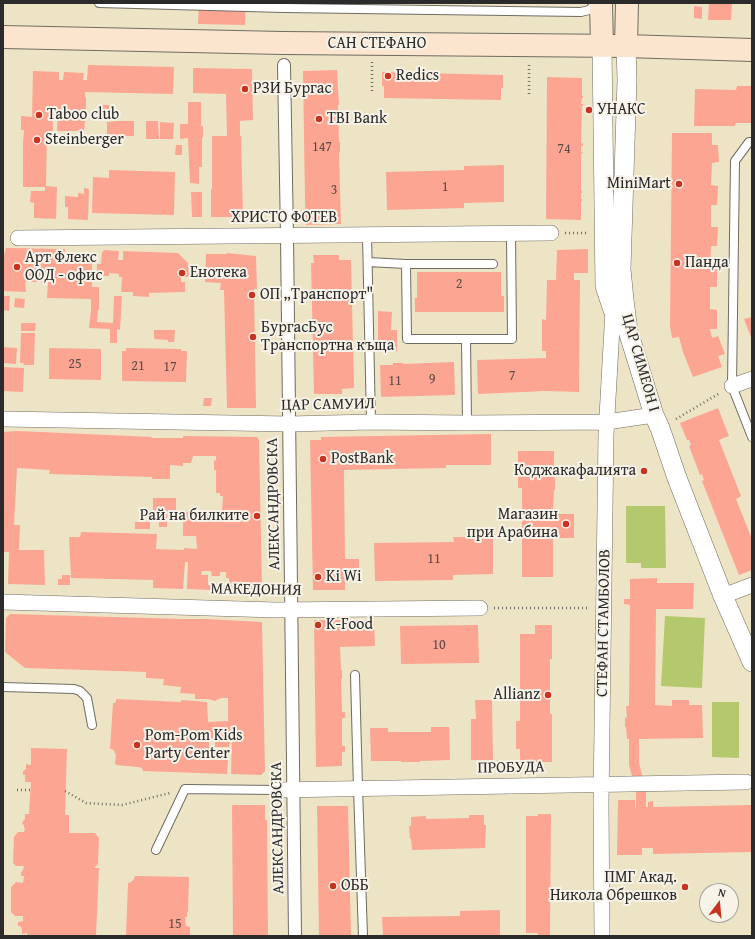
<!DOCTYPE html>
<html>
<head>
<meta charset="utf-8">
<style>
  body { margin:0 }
  #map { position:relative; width:755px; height:939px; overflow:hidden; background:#ede4c6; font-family:"Gentium Book Plus",serif }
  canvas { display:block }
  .frame { position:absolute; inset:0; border:4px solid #2b2b2b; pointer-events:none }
  .north { position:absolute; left:699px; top:883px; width:40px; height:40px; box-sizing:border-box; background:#f7f3e8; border:1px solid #a5a39c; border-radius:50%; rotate:16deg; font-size:11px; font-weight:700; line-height:16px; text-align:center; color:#2b2b2b }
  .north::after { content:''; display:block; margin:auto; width:14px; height:18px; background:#c8321e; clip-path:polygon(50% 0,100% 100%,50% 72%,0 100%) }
</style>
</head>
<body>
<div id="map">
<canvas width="755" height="939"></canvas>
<div class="frame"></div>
<div class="north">N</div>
</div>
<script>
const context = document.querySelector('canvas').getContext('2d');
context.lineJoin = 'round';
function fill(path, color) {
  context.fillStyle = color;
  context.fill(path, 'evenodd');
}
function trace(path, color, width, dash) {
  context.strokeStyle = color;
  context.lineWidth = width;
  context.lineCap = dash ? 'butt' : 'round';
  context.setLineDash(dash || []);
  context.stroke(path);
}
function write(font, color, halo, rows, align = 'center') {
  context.font = font + ' "Gentium Book Plus",serif';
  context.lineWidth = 4;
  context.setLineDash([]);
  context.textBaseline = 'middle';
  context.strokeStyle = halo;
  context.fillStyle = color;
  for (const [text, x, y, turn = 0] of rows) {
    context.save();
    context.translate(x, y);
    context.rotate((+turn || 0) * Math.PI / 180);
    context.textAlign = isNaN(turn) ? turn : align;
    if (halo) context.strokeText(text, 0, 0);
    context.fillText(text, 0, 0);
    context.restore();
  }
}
const green = new Path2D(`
  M626,506H665L666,568H641V563H626Z
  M665,616L705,618L702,688L661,686Z
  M712,702H739V758L712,757Z`);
const building = new Path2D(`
  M199,3H246L245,25L198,24Z
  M709,3H732L731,20H708Z
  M694,6L702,7V19L694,18Z
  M88,65L174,67L173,94L85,92V97H86V112L84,131H57L58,108L52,107L53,131H48V134H47L46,186L57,187L56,219L34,218V203L30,202L31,191H45V187H23V143L24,130H21V116L32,117L33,71L59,72V80H63L64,72L84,73L83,80H87Z
  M193,68L252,69L253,120L240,121V136H241L243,217H211V189H212V136H227L226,94L193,93Z
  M337,70L339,105H338L339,142H340V152H339L341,224L306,225L305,201L303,71Z
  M382,72L503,75V88H501V100L384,98V86H382Z
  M547,77L582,78V96H583V98H582L581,104H583V106H582L581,144L583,143V146H581V152H582L583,153L581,154V191H582V193H581V199H582V201H581V220L546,219Z
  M737,86H752V123H736L735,126H694L695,89L736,90Z
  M188,102H201V126H203V137L202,138V167H199V184L190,183L188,138L180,139V124H188Z
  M97,105H110V120H97Z
  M117,121H134V136H107V122Z
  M146,121H158L159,139H146Z
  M160,122L174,123L173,139H160Z
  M672,133H712V145H718L719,162L712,163L711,185L718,186L717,205H711V227H718L717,246H711L710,268H717V287H710V309L717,310V329H710L712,338L718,336L725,354L718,356L722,367L693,377L683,352L679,337L672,338L670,326Z
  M176,145H182V155H175Z
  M504,165V202L464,203V208L387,210L386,172L464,170V166Z
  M109,170L175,172L174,215L92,213L93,177L109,178Z
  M84,188L89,189L88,220L68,219V207H65V196L78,197V193L84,194Z
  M191,192H202V217H192Z
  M6,248H7L65,249L64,258H92V287H99V310H98L97,322L113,323L114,296H122L120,330L117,329V343H110V329L89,328L91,310V299L47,298L48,282H25L26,292L3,291V259Z
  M588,249V273H574V280H580L579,392L546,391L478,394L477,360L546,358V351H542V319L546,320L547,280H556L557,250Z
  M104,250L119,251L118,260H123V251L178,253L188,263L189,277H181V282H185V292L149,293V297L133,296V292H121L122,277H119V274L109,273V276H97V264H101L102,253Z
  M227,253L256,256L257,289H254L256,408H227L224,290H220L221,283L205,282L206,254H226Z
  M313,255H339V260H351L354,388L342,389V394H314L311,263H314Z
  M417,272H501V296H504V312H415V298H417Z
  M3,296H10L9,311L3,310Z
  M15,298L25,299L24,308L14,307Z
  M378,311L392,312L391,330H397V351H378Z
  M752,317V340L744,319Z
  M21,323H36L35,331H21Z
  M154,330H175L174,342H168V340L154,339Z
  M21,333H35L34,365H23L24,363H20Z
  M3,347L17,348L16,364L3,363Z
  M49,348L101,349V380L49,379Z
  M126,348L181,349V351H187L186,382L122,381V351H126Z
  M454,362L455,395L381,397L380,365H393V363H403V364Z
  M3,367L24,368L23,392L3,391Z
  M204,398H212L211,406H203Z
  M718,408L729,436L719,440L741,496L736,499L752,539V570L739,575L702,481L704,480L702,474L700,475L689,446L691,445L689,440H687L680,423Z
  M18,431L152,437L151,438H183V436L257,437L259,440L262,586L258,590L229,589V578H226V572H220V576H212L211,571H202L201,575H208V585H212L211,590L187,589L188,562H185L183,589L153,588V580L71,578L69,537H80L81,532L157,534L156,549L184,550V548L197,549L196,536H183V513L184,512H222L223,496H220V493H216V470H214V460L216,461V456H193L191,463H183V466L170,465V479H152V477L49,474L50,470L17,468L14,525H20L19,550H44L45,585L8,584L9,552H3V432Z
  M491,434V465H446V468L344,470L345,559H359V570H345V590H313L310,440H321V437Z
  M518,451H554V474H555V490H554L553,514H574V538H553V577H522V488H518Z
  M153,498H176V512H153Z
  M159,513H167V527H159Z
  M135,522H150V529H135Z
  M453,537H493V574L453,575V580L375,581L374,543L454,542Z
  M62,575H70V585H58V579H62Z
  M657,578V583H694L693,609H656L655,705L672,706V700H689V705H702L703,738L639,739V763L646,790V807H648V802L653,801V807L752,805V852L653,854V848H642V855H617L618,800H635V808L636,807V791L629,765V739H627L626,727H625V717L627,718L626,706H629L630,605L624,604V599H630V579Z
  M10,614L183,619H207L262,622L265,771L261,775L231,774L232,739L230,740L229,747H215V739H209V760H228L227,774L143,771L142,768L138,767L116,765L115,763L116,755L114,751L112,749H110L113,703H115L116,701V699L181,702V700L207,702L208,722L228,721V698H221L215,701L208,699H195V694L180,693L181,687L163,685L164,679L146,678V672L25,668L5,652L6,618Z
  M314,620H374L375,646L340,647L341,670H342V679H341L342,712H345V718H342V746H345V752H342V766L316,767Z
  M478,625L479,663L401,664L400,626Z
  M535,625H552V659H550V714H552V762H520V749H516V721H520V634H535Z
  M475,700H492L493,760H471V719H476Z
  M431,727H449L450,760L420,761V762H401V761H371L370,728H388V732H431Z
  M31,748L67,749L65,815H69V833H95L99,838L98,864L94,868H99L96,935H86V936H27V933L22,934V929L20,926H18V922L23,921V916H15L11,912V887L16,882L23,883L24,876H21V872L23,870L24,866H16L13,863L14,837L18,832H24L25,828H24V825L22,824L23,821L25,819V814H29L31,782H25V775H23V771L26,769V764L31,765Z
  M232,805H265V820H267L268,936H233Z
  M317,806H348L351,936H319Z
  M538,814H551L550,935H538V933H526V816H538Z
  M469,815H484V825H486L485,848L412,850L411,839H410L409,826H411V817L426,816V819L469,818Z
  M135,876L189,877L188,912H187V917H185L186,926L190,927V936H126L128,883L131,882L134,879Z
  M500,910V936H383L382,917L460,916V911Z`);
const path = new Path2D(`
  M372,91V61
  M529,94V64
  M565,233H586
  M676,419L720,393
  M494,608H589
  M17,790H31
  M65,791L86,803L122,805L170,793`);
const service = new Path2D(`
  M99,3L284,8L581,12L589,10L596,3
  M752,142H749L735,161L732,386L752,437
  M367,235L371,422
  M368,262L406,264
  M493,264H406L407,339H512L511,233
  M466,339L467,423
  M355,675L358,788L363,936
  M3,687L74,689L80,691L87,698L92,725
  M156,850L185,789L277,790`);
const pedestrian = new Path2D(`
  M284,65L287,236L295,936`);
const minor = new Path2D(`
  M18,238L551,233
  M732,386L752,379
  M3,419L289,424L371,422L467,423L607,422L654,415
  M723,596L752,585
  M3,602L276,610L480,608
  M277,790L746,782
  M602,936L601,802L606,434L613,310`);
const tertiary = new Path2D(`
  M602,46L605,286L613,310L624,325
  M626,46L627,80L621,269L624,300L628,331L654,415L660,428L677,478L723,596L752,662`);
const secondary = new Path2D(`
  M601,3L602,46
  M3,37L283,43L626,46L752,50
  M626,46L627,3`);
const markers = [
  [388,76,4,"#c8321e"],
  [245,89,4,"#c8321e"],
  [589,110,4,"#c8321e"],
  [39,115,4,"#c8321e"],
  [319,119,4,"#c8321e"],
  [37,140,4,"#c8321e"],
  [679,184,4,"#c8321e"],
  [677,263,4,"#c8321e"],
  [17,267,4,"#c8321e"],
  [182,273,4,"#c8321e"],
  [252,295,4,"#c8321e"],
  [253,337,4,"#c8321e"],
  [323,459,4,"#c8321e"],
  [644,471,4,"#c8321e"],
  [257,516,4,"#c8321e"],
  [566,524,4,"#c8321e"],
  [318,577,4,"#c8321e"],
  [318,625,4,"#c8321e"],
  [548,695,4,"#c8321e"],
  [137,745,4,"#c8321e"],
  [333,886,4,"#c8321e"],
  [685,887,4,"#c8321e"]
];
const numberNames = [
  ["147",322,147],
  ["74",564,149],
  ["1",445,187],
  ["3",334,190],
  ["2",459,284],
  ["25",75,364],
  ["21",138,366],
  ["17",170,367],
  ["7",512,376],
  ["9",432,379],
  ["11",395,381],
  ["11",434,559],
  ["10",439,645],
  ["15",175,924]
];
const streetNames = [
  ["САН СТЕФАНО",377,44],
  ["ХРИСТО ФОТЕВ",284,218],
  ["ЦАР СИМЕОН I",640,363,74],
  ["ЦАР САМУИЛ",328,405,-1],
  ["АЛЕКСАНДРОВСКА",274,504,-91],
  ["МАКЕДОНИЯ",256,590,1],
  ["СТЕФАН СТАМБОЛОВ",604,623,-89],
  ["ПРОБУДА",511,768,-1],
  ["АЛЕКСАНДРОВСКА",278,828,-91]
];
const poiNames = [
  ["Redics",396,76],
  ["РЗИ Бургас",253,89],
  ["УНАКС",597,110],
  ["Taboo club",47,115],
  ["TBI Bank",327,119],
  ["Steinberger",45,140],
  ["MiniMart",671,184,"right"],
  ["Арт Флекс",25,258],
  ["ООД - офис",25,276],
  ["Панда",685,263],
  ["Енотека",190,273],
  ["ОП „Транспорт\"",260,295],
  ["БургасБус",261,328],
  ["Транспортна къща",261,346],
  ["PostBank",331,459],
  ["Коджакафалията",636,471,"right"],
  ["Магазин",558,515,"right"],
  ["при Арабина",558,533,"right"],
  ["Рай на билките",249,516,"right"],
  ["Ki Wi",326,577],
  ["K-Food",326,625],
  ["Allianz",540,695,"right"],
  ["Pom-Pom Kids",145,736],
  ["Party Center",145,754],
  ["ПМГ Акад.",677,878,"right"],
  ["Никола Обрешков",677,896,"right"],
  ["ОББ",341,886]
];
fill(green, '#b4c96d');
fill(building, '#fca593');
trace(service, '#6f6c61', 10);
trace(pedestrian, '#6f6c61', 14);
trace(minor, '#6f6c61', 16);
trace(tertiary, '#6f6c61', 20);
trace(secondary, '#6f6c61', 24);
trace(path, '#6f6c61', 2.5, [1, 3]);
trace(service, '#fff', 8);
trace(pedestrian, '#fff', 12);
trace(minor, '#fff', 15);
trace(tertiary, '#fff', 19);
trace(secondary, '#fce5cf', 22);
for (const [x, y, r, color] of markers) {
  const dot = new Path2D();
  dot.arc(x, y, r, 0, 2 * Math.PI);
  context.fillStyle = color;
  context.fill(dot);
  trace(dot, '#f7f3e8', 1.5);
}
write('14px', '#5f4a45', null, numberNames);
write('16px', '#2b2b2b', '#f7f3e8', streetNames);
write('16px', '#2b2b2b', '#f7f3e8', poiNames, 'left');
</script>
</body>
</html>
